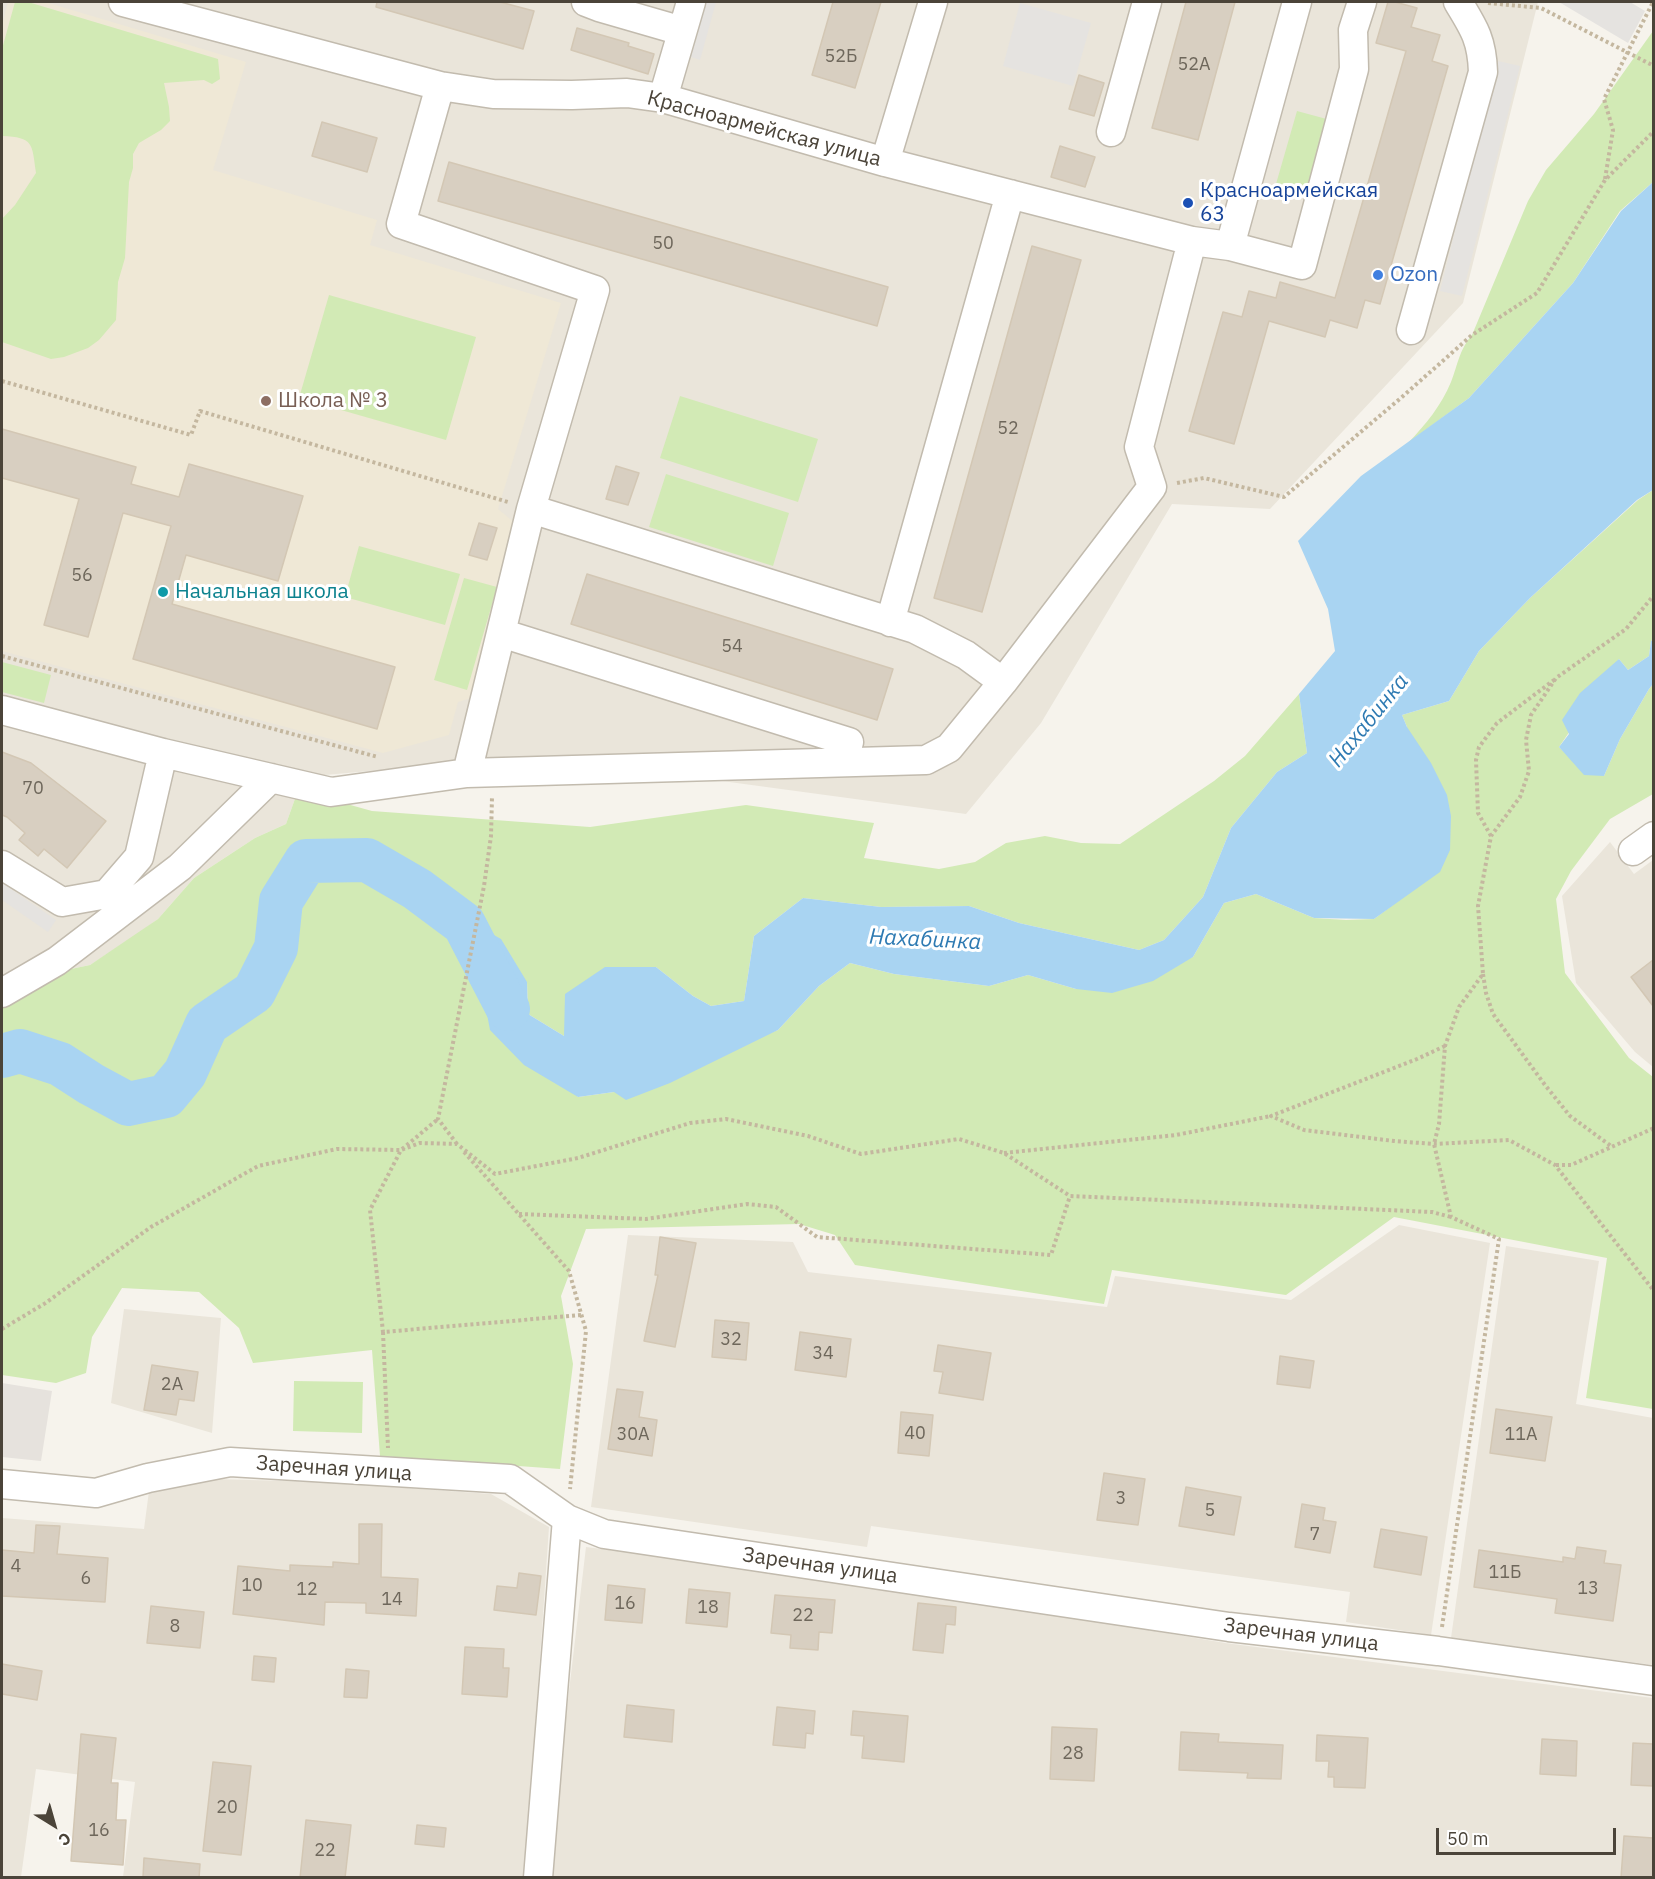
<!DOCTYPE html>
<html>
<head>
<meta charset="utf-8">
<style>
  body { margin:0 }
  #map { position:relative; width:1655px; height:1879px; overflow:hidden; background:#f6f3ec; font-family:"IBM Plex Sans",sans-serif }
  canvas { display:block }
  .frame { position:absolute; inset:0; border:3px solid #4b4439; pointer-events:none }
  .north { position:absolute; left:24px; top:1795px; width:60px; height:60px; -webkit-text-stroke:4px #fff; paint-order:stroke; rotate:143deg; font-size:16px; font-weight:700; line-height:24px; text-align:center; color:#4b4439 }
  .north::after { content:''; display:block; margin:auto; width:21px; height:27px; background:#4b4439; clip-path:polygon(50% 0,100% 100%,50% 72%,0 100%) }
  .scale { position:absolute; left:1436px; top:1828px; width:180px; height:27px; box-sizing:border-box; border:3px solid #4b4439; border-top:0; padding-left:8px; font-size:18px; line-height:21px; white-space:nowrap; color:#4b4439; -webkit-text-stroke:4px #fff; paint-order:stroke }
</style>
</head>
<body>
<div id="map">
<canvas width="1655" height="1879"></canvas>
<div class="frame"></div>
<div class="north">С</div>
<div class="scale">50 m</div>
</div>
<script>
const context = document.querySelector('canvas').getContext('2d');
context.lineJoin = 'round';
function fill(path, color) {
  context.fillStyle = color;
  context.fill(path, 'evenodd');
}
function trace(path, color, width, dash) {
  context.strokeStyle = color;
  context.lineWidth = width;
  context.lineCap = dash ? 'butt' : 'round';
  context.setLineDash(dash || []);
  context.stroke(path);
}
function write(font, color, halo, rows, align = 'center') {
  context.font = font + ' "IBM Plex Sans",sans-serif';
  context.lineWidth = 6;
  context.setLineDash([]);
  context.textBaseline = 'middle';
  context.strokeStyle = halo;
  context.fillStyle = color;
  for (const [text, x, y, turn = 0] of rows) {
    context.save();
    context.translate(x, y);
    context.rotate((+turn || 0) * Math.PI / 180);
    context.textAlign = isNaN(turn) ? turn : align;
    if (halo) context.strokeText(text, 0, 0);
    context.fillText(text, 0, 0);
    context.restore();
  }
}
const residential = new Path2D(`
  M2,2H1538L1463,303L1270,509L1172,504L1041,723L966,814L537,756L325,775L296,796L286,824L255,838L194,878L158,919L135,936L90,965L33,977L2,994Z
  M1610,842L1634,874L1653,860V1067L1635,1052L1576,983L1562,896Z
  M1399,1225L1490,1243L1431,1635L1346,1622L1350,1592L871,1526L867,1547L591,1507L628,1235L793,1242L808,1272L1107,1307L1115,1276L1291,1300Z
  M1506,1246L1599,1261L1576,1404L1653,1418V1665L1451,1638Z
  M124,1309L221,1318L212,1433L111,1403Z
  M177,1478L322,1482L491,1494L549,1527L525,1877H123L135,1782L36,1769L21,1877H2V1518L144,1529L149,1491Z
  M586,1547L878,1584L1225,1643L1653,1698V1877L547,1878Z`);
const industrial = new Path2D(`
  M2,1383L52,1391L41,1461L2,1457Z`);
const education = new Path2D(`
  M8,2H45L246,62L213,170L377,220L370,245L561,303L498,509L520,527L471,698L458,702L449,735L383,753L2,651V26Z`);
const green = new Path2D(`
  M15,2H28L218,59L220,79L212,84L204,80L164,83L169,107L170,121L161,130L139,143L133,154V168L129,182L125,258L118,282L116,320L99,340L88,348L64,357L51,359L2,342V219L15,205L36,173C32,144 34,137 2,136V49Z
  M1653,31V182L1620,211L1573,283L1469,398L1408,443C1426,424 1441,406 1451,382C1458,364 1459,350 1472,335L1528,201L1546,170L1594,114Z
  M1297,111L1334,121L1313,194L1276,184Z
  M329,295L476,337L446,440L299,398Z
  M680,396L818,439L798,502L660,458Z
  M666,474L789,513L773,566L649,527Z
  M1653,490L1654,640L1651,641L1649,656L1628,670L1619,659L1559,747L1567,755L1604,776L1620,739L1649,689L1653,684V794L1610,819L1571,871L1556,899L1565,973L1629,1058L1653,1077V1409L1586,1398L1607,1258L1394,1217L1286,1295L1112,1270L1104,1304L855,1265L835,1235L799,1224L586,1229L561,1296L573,1364L560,1469L380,1456L372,1350L253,1363L239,1328L199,1292L122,1288L92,1337L86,1373L56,1383L2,1375V994L33,977L90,965L158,919L194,878L255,838L286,824L296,796L336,801L372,811L590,827L746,805L874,823L864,858L939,869L975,862L1006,843L1045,836L1081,843L1120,844L1214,781L1245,756L1299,694L1307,753L1277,772L1231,828L1203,897L1164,940L1139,950L1019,923L969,906L881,907L803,898L754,936L744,1001L711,1006L693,996L656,967L564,1036L528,1014L527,982L479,971L578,1097L614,1092L778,1030L819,986L850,963L894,974L989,986L1028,975L1076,989L1193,957L1224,903L1256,894L1314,918L1346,920L1374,919L1398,901L1407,727L1402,715L1449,701L1479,651L1530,598L1638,500Z
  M359,546L460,574L445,625L345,597Z
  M464,578L497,587L467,690L434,680Z
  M2,662L51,675L44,703L2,692Z
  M294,1381L363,1382L362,1433L293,1431Z`);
const parking = new Path2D(`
  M700,2H716L700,60L685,55Z
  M1559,2H1630L1645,11L1628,43Z
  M1020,3L1091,23L1073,86L1003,66Z
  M1498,61L1520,66L1462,296L1440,291Z
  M2,883L56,920L48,932L2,900Z`);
const water = new Path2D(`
  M1653,182V490L1637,500L1530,598L1479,651L1449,701L1402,715L1407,727L1431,763L1447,795L1451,816L1450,850L1440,872L1374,919L1314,918L1256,894L1224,903L1193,957L1153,981L1112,993L1076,989L1028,975L989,986L894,974L850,963L819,986L778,1030L670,1083L626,1100L614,1092L578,1097L524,1065L490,1030L479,971L485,930L501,939L527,982L528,1014L564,1036L565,994L605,967H656L693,996L711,1006L744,1001L754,936L803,898L881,907L969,906L1019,923L1139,950L1164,940L1203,897L1231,828L1277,772L1307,753L1299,694L1335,651L1328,609L1298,541L1361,476L1469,398L1573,283L1621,211Z
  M1653,640V684L1649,689L1620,739L1604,776L1584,775L1559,747L1569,734L1562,720L1580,693L1619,659L1628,670L1649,656L1651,641Z`);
const river = new Path2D(`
  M2,1056L20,1051L60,1064L91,1084L128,1104L166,1096L185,1073L207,1024L254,992L276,948L281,901L306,861L367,860L417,889L464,924L508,1009`);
const building = new Path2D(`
  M377,2H500L534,11L523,49L376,7Z
  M833,2H881L855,88L812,75Z
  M1186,2H1235L1198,140L1152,128Z
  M1388,2H1395L1417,8L1411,27L1440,35L1432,61L1448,66L1380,304L1365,300L1357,328L1330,320L1325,337L1269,321L1234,444L1189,431L1223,312L1242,317L1249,291L1276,298L1280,282L1335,298L1406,51L1376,43Z
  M577,28L629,43L628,46L654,54L648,74L571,50Z
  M1079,75L1104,83L1094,116L1069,109Z
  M322,122L377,138L367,172L312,156Z
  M1060,146L1095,157L1085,187L1051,177Z
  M449,162L888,287L877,326L438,201Z
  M1032,246L1081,260L982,612L934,598Z
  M2,429L136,467L131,484L179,497L189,464L303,496L278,581L186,555L172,604L395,667L377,729L133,659L171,526L123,513L88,637L44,625L79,499L2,478Z
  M616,466L639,473L628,505L606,499Z
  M479,523L497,528L487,560L469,555Z
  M587,574L893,669L877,720L571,624Z
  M2,752L31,763L106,821L67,868L44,849L38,856L19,840L25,833L7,817L2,815Z
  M1653,960V1006L1631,977Z
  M660,1237L696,1243L675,1347L644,1341L658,1275H655Z
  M715,1320L749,1323L746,1360L712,1357Z
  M800,1332L851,1339L846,1377L795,1370Z
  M938,1345L991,1353L983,1400L939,1393L943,1372L934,1371Z
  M1280,1356L1314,1361L1310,1388L1277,1384Z
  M152,1365L198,1372L194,1401L179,1399L176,1415L144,1410Z
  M617,1389L643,1392L639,1417L657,1420L652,1456L608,1449Z
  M1496,1409L1552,1417L1545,1461L1490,1453Z
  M901,1412L933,1415L929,1456L898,1453Z
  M1104,1473L1145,1479L1138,1525L1097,1520Z
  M1186,1487L1241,1497L1234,1535L1179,1526Z
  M1302,1504L1325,1508L1323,1520L1336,1522L1330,1553L1295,1547Z
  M359,1524H382L381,1577L418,1579L416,1616L366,1613V1603L325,1602L324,1625L233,1614L238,1566L290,1571V1565L333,1567V1562L359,1564Z
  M36,1525L60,1526L57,1554L108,1558L105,1602L2,1596V1550L34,1553Z
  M1381,1529L1427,1537L1421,1575L1374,1567Z
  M1577,1547L1606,1551L1604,1563L1621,1565L1613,1621L1555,1613L1557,1599L1474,1587L1479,1550L1563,1562V1557L1575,1559Z
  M519,1573L541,1576L536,1615L494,1610L497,1586L517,1588Z
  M608,1585L645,1589L642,1623L605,1620Z
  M689,1589L730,1593L727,1627L686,1623Z
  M775,1595L835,1600L832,1633L819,1632L818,1650L790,1648L791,1635L771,1633Z
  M918,1603L956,1607L955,1625L946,1624L943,1653L913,1650Z
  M151,1606L204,1612L200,1648L147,1643Z
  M465,1647L504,1649L503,1668H509L507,1697L462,1694Z
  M254,1656L276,1658L274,1682L252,1680Z
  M2,1664L42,1671L37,1700L2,1694Z
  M346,1669L369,1671L367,1698L344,1697Z
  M627,1705L674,1710L672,1742L624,1737Z
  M777,1707L815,1711L813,1734L806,1733L805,1748L773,1745Z
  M853,1711L908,1716L904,1762L862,1758L864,1736L851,1735Z
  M1052,1727L1097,1729L1094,1781L1050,1779Z
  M1181,1732L1219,1734L1218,1742L1283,1745L1281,1779L1247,1778L1248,1773L1179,1770Z
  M81,1734L116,1738L111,1783H118L116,1820H126L123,1865L71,1861Z
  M1317,1735L1368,1738L1365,1788L1334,1787V1777H1328L1329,1761H1316Z
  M1542,1739L1577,1741L1576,1776L1540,1774Z
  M1633,1743L1653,1744V1786L1631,1785Z
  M213,1762L251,1766L241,1855L203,1851Z
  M306,1820L351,1825L345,1878H300Z
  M417,1825L446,1828L444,1847L415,1844Z
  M1624,1836L1653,1838V1878H1621Z
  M144,1858L200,1864L199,1878L143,1877Z`);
const path = new Path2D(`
  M1488,3L1541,8L1654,66
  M1605,179L1613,130L1604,99L1653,2
  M2,381L191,435L200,411L508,502
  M1177,483L1204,478L1284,497L1402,397L1472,335L1537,293L1605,180L1654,131
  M2,656L378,757
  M1491,836L1478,813L1476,760L1479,747L1497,723L1554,680
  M1483,974L1486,993L1493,1014L1545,1085L1570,1116L1611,1146
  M1445,1046L1417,1059L1271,1116L1304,1130L1394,1141L1434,1144L1509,1140L1555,1165L1654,1291
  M457,1144L438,1119L484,886L491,836L492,797
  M464,1152L569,1271L586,1331L570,1489
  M1004,1153L1176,1135L1271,1116
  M1556,1165H1571L1654,1128
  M519,1214L646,1219L747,1204L776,1207L817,1237L1051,1255L1070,1196
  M581,1315L383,1332L370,1210L401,1150L420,1143L457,1144L495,1174L578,1158L690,1123L726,1119L808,1136L861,1154L959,1139L1004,1153L1070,1196L1432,1212L1451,1217
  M2,1329L44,1304L151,1227L258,1166L337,1149L401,1150L438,1119
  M383,1332L388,1448
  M1442,1627L1499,1239L1451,1217L1434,1144L1439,1124L1445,1046L1459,1007L1483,974L1478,906L1491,836L1520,797L1529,771L1526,740L1531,715L1556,678L1626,629L1654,595`);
const minor = new Path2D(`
  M123,2L440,86L493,94L572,95L627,93L663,98L885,162L1192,241L1230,246L1302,265L1354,69L1353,30L1362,2
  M586,2L599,7L682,31
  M440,86L401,224L595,290L531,509L467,773
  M663,98L691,2
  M1111,132L1147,2
  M885,162L933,2
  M1230,246L1297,2
  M1411,330L1483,72C1482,40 1474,28 1458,2
  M531,509L915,629L966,655L1003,682L1152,487L1139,447L1192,241
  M890,622L1010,194
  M501,633L849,742
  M2,710L163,753
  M1633,851L1654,836
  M2,865L62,902L107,894L139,857L163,753L331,792L467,773L926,760L949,748L1003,682
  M2,993L57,961L180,867L271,778
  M2,1484L96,1493L148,1478L230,1462L510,1479L567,1519L604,1534L1229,1627L1438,1651L1654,1681
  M538,1878L567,1519`);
const markers = [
  [1188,203,6,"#1a4fb4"],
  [1378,275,6,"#3f7fe0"],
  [266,401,6,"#8d6e63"],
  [163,592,6,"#0f9aa8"]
];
const numberNames = [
  ["52Б",841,57],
  ["52А",1194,65],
  ["50",663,244],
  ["52",1008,429],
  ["56",82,576],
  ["54",732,647],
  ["70",33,789],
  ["32",731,1340],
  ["34",823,1354],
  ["2А",172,1385],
  ["40",915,1434],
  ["30А",633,1435],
  ["11А",1521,1435],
  ["3",1121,1499],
  ["5",1210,1511],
  ["7",1315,1535],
  ["4",16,1567],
  ["11Б",1505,1573],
  ["6",86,1579],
  ["10",252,1586],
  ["13",1588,1589],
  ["12",307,1590],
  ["14",392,1600],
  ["16",625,1604],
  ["18",708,1608],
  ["22",803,1616],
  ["8",175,1627],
  ["28",1073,1754],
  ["20",227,1808],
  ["16",99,1831],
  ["22",325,1851]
];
const streetNames = [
  ["Красноармейская улица",764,129,15],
  ["Заречная улица",334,1469,4],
  ["Заречная улица",820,1566,8],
  ["Заречная улица",1301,1635,7]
];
const transitNames = [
  ["Красноармейская",1200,191],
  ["63",1200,215]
];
const shopNames = [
  ["Ozon",1390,275]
];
const educationNames = [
  ["Школа № 3",278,401]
];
const cultureNames = [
  ["Начальная школа",175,592]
];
const waterNames = [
  ["Нахабинка",1369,721,-51],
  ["Нахабинка",925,940,3]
];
fill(residential, '#eae5da');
fill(industrial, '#e6e2dd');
fill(education, '#efe8d6');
fill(green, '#d2eab5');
fill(parking, '#e5e3e0');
fill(water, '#a9d4f2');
trace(river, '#a9d4f2', 44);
fill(building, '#d8cfc1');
trace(building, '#d3c7b4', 1.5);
trace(minor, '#c2bbae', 31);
trace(path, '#c4b79f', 4, [3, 3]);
trace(minor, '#fff', 28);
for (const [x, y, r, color] of markers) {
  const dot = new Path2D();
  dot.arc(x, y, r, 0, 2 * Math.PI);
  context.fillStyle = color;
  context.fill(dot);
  trace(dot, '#fff', 2);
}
write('18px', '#6e675b', null, numberNames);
write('21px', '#4b4439', '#fff', streetNames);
write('21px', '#164399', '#fff', transitNames, 'left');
write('21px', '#366cbe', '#fff', shopNames, 'left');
write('21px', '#785e54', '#fff', educationNames, 'left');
write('21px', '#0d838f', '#fff', cultureNames, 'left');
write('italic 22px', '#2e7ab2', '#fff', waterNames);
</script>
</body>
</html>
